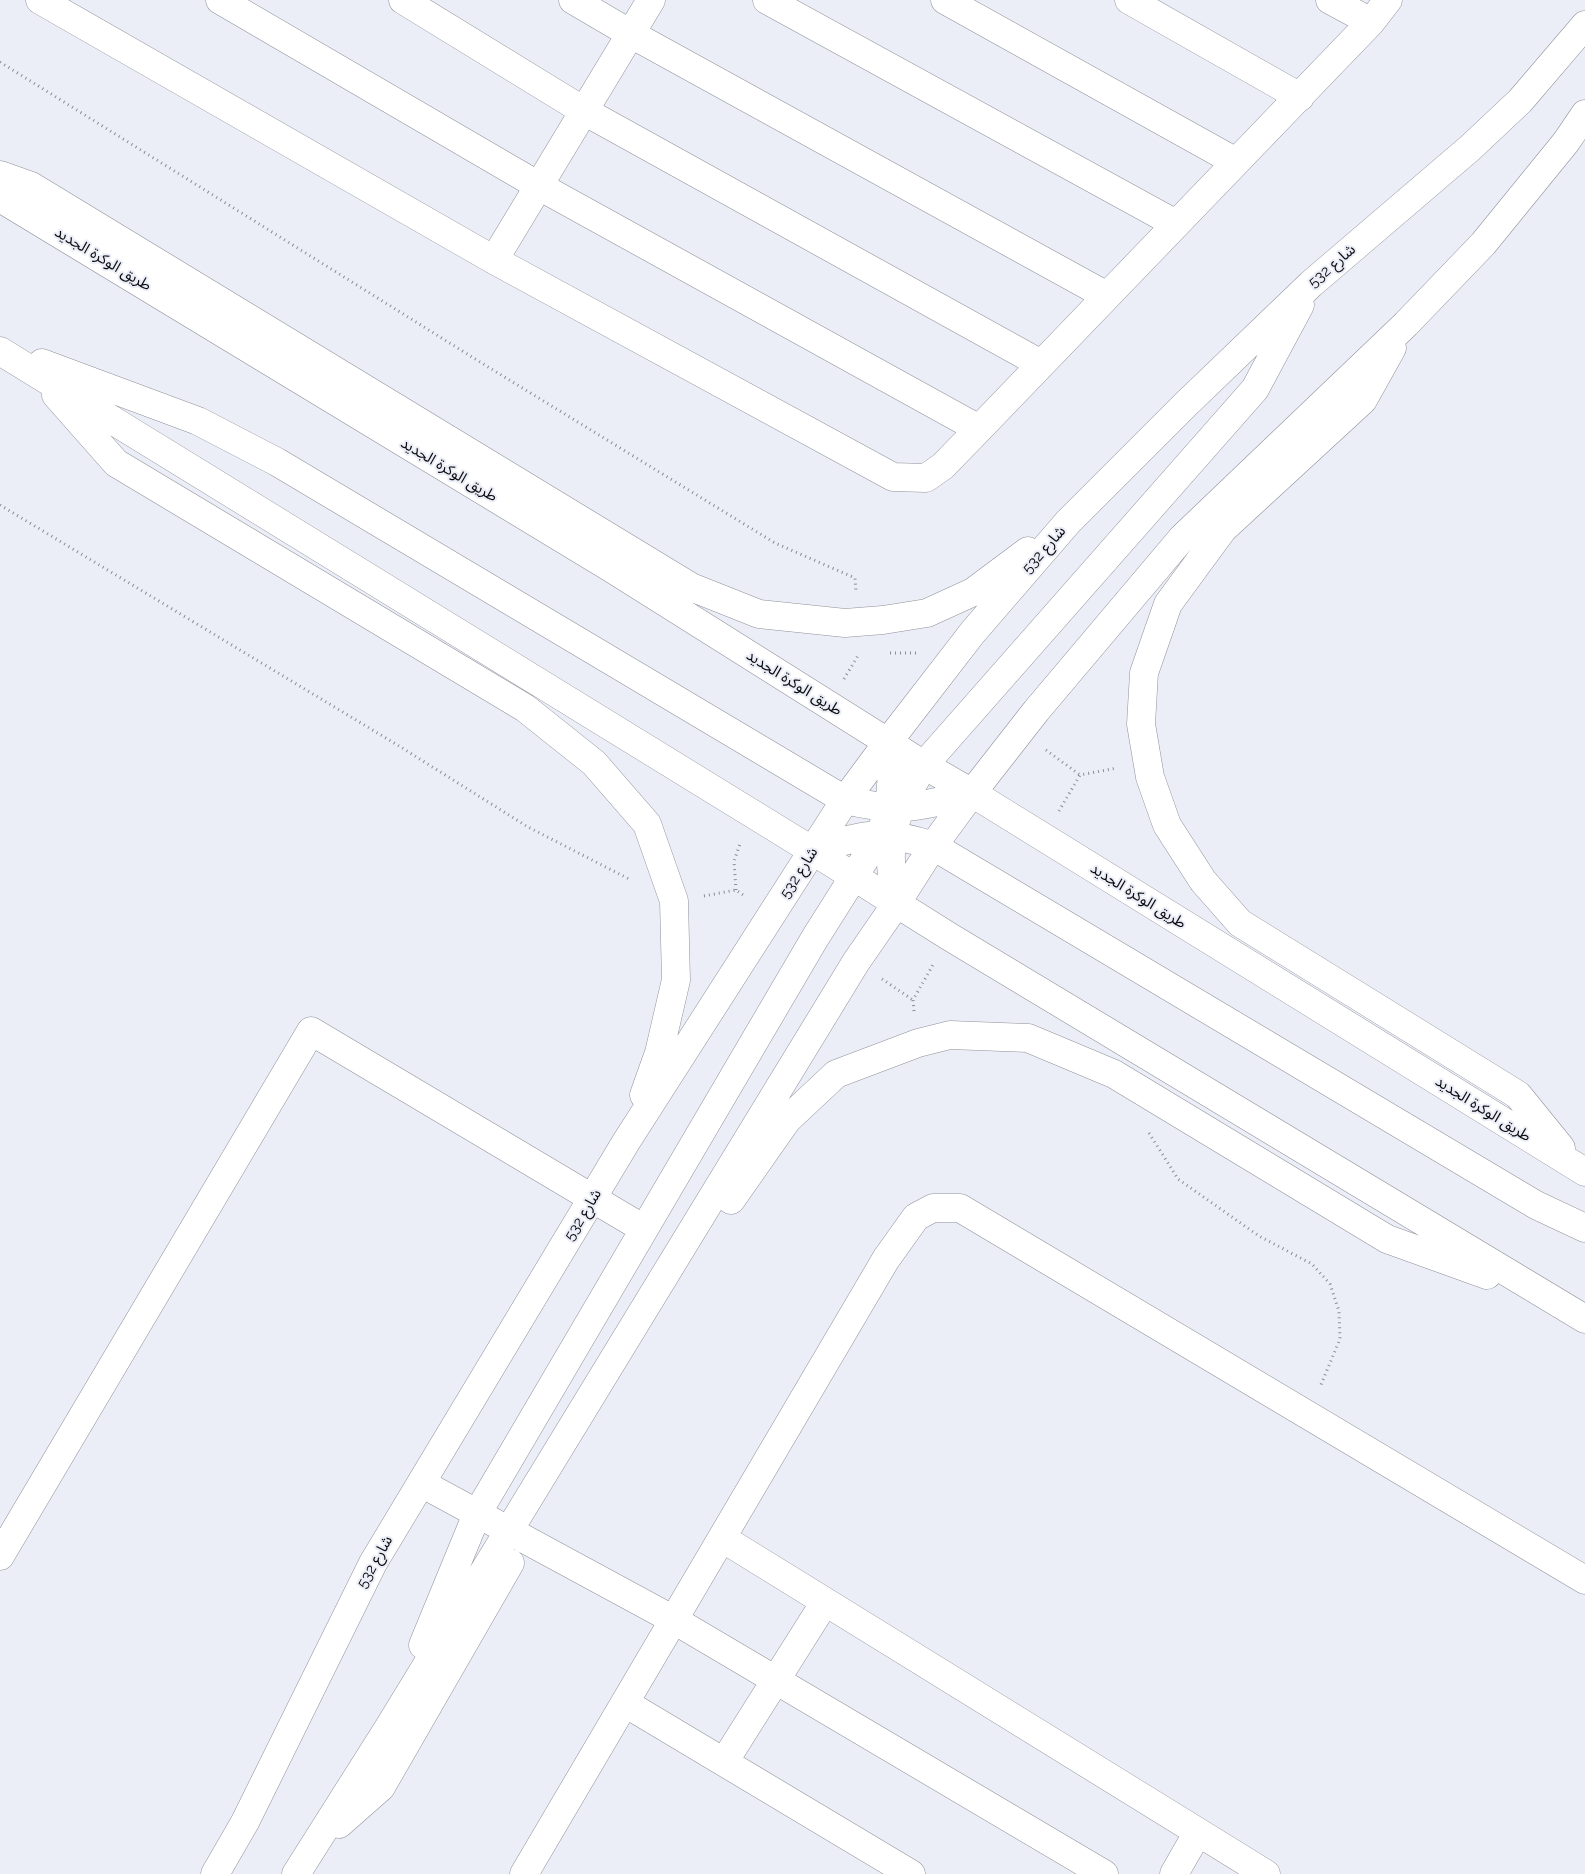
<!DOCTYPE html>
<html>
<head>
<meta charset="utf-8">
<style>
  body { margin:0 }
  canvas { display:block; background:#ebedf7 }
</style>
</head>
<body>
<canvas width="1585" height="1874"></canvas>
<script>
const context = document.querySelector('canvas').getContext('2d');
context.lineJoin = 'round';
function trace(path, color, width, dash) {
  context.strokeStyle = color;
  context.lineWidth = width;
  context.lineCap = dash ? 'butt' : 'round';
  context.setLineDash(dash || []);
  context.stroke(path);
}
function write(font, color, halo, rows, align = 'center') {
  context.font = font + ' Raleway,"Noto Sans Arabic",sans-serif';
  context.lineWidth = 4;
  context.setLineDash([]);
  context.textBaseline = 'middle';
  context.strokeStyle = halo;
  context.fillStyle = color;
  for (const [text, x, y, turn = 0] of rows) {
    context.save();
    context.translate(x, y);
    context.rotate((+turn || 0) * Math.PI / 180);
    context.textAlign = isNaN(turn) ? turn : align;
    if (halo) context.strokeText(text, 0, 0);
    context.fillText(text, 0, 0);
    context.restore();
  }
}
const path = new Path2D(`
  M0,62L480,362L775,543L855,578L856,591
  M0,505L399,746L528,827L631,880
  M890,653H916
  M844,679L859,654
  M1046,750L1080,775
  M1059,811L1080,775L1117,768
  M736,890L734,861L740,844
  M704,896L736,890L746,897
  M882,979L913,1000
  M914,1011L913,1000L934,963
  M1149,1133L1178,1179L1259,1236L1312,1264L1330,1284L1339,1311L1340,1339L1320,1387`);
const minor = new Path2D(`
  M40,0L494,260L893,477L926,478L943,466L979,429L1371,22L1388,0
  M220,0L539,186L979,429
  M403,0L584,111L1041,364
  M573,0L631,34L1107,296
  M767,0L1176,224
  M945,0L1236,162
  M1129,0L1300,97
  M1330,0L1371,22
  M0,175L31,186L691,587L759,614L845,623L883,620L927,613L973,592L1028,551
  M0,198L611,568L924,765L972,793L1585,1172
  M494,260L651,0
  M1392,348L1363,400L1223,529L1168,604L1144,673L1141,724L1150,777L1167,825L1203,881L1240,923L1518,1095L1561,1148
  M0,351L813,851L950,937L1585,1319
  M42,363L198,421L277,462L845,800C897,813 922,807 972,793
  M56,395L116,463L525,708L594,763L647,824L674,901L676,980L659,1053L644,1095
  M813,851C860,834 885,829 933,846L1536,1205L1585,1228
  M896,904C890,870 887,842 900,809C906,794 916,779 924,765L1255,389L1300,305
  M731,1200L787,1120L836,1074L918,1043L950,1035L1028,1038L1114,1074L1387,1239L1487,1275
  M421,1483L674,1620L1104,1874
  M722,1538L1266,1874
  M0,1556L311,1031L644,1229
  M423,1645L477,1514L815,938L880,835L889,808L892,774L888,742
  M625,1703L911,1874
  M724,1762L825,1602
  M339,1824L381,1787L510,1563
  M215,1874L245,1822L373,1563L626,1142L845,800L888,742L973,632L1068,522L1186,404L1311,284L1470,148L1520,101L1585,25
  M296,1874L389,1727L856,962L896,904L933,846L972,793L1036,711L1182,538L1406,324L1483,244L1566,142L1585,114
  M524,1874L886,1259L916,1217L933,1208H960L1585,1580
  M1174,1874L1198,1832`);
const streetNames = [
  ["طريق الوكرة الجديد",103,259,31],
  ["شارع 532",1332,266,-41],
  ["طريق الوكرة الجديد",449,470,31],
  ["شارع 532",1044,550,-49],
  ["طريق الوكرة الجديد",794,683,32],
  ["شارع 532",799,873,-58],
  ["طريق الوكرة الجديد",1138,896,32],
  ["طريق الوكرة الجديد",1483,1109,32],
  ["شارع 532",583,1215,-59],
  ["شارع 532",375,1562,-61]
];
trace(minor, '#90929b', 29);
trace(path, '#8b8d94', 3, [1, 4]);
trace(minor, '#fff', 28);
write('15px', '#0a0b0e', '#ebedf7', streetNames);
</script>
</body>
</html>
